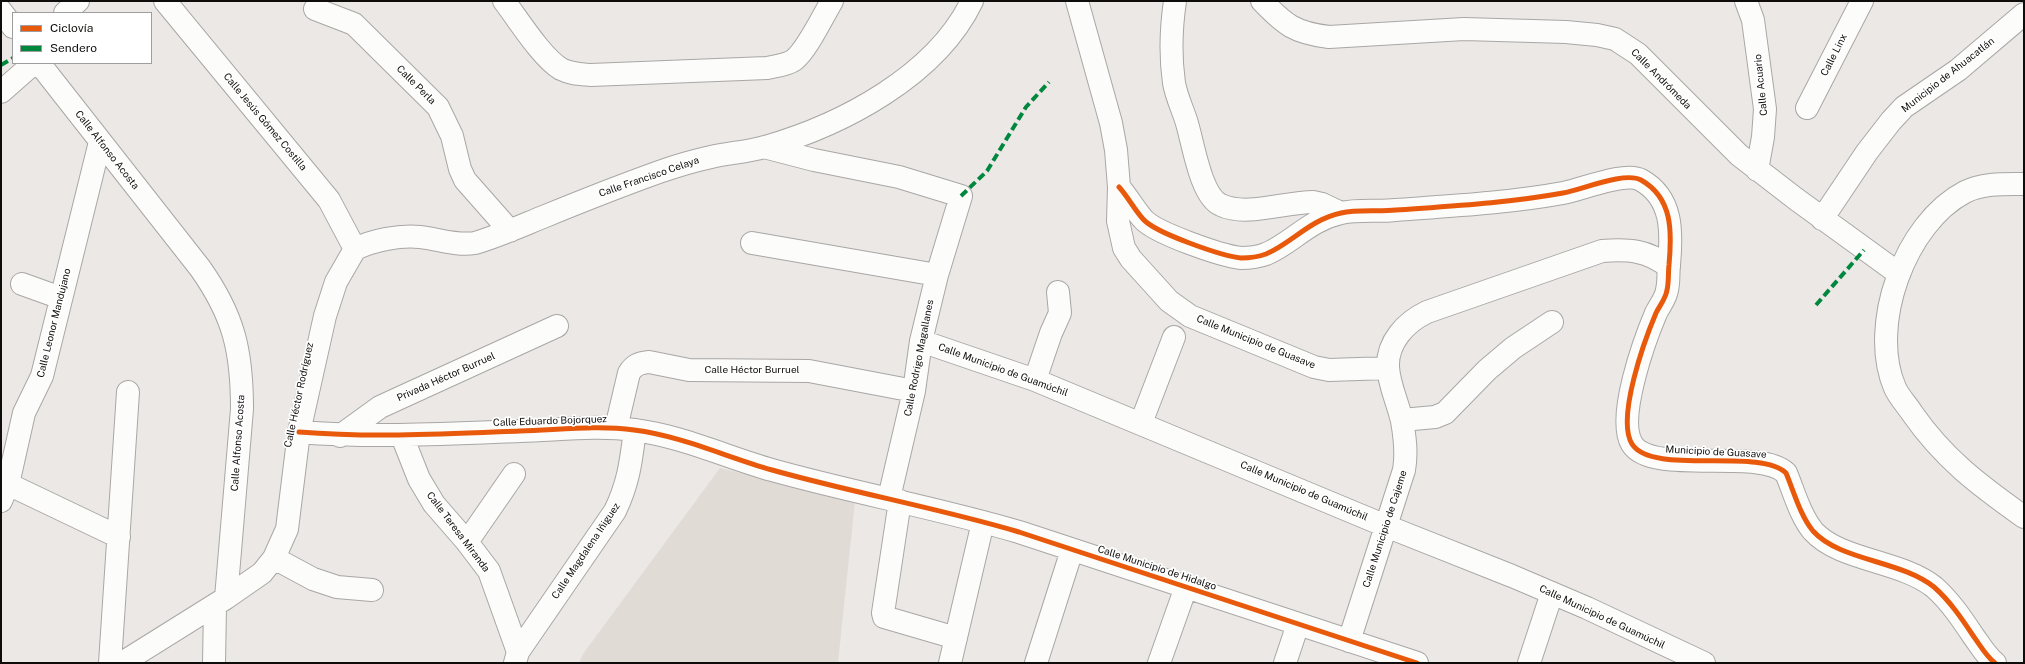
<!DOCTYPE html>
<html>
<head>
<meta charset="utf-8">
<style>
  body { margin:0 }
  #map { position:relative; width:2025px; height:664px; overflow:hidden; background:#ebe8e6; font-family:"Public Sans",sans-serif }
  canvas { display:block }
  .frame { position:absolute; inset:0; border:2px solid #0f0d0c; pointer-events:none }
  .legend { position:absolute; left:12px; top:12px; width:140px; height:52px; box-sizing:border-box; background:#fff; border:1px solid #9f9e9e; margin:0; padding:5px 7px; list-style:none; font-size:12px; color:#0f0d0c }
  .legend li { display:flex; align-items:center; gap:8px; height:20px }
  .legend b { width:20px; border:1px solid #9f9e9e }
</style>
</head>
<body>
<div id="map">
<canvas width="2025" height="664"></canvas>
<div class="frame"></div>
<ul class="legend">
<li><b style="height:5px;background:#e8590c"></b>Ciclovía</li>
<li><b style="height:5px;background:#00873e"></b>Sendero</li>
</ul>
</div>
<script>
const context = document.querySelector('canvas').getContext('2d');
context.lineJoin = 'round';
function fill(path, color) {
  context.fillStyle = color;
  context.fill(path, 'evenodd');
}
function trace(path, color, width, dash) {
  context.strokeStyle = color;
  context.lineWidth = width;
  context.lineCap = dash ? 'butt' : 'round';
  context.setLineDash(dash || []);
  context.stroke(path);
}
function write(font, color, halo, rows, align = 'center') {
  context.font = font + ' "Public Sans",sans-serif';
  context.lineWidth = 3.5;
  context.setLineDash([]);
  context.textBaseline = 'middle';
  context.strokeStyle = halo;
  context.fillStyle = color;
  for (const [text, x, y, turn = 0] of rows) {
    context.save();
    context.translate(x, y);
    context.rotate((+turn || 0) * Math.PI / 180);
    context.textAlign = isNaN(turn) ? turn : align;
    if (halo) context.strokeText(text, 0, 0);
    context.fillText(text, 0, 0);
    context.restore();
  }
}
const built = new Path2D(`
  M720,468L855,501L838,663H579L583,654Z`);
const minor = new Path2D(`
  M165,1L329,200L355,249
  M504,1C518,19 542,58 561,69C571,74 580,74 591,75L767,68C776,66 787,65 794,60C807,50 823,16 832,1
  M1077,1L1111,123L1116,150L1119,187L1118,221L1124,248L1131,259L1169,301L1190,316L1314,367L1329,370L1388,368
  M1175,1C1171,28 1170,55 1174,83C1176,95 1182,108 1186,120C1193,141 1200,196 1221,205C1246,217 1285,202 1313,202L1322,204L1341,213
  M1262,1C1285,25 1295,33 1329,37L1464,29L1566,32L1597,35L1615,39L1638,54L1739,155L1796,199L1898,273
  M1746,1L1753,20L1765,109L1763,137L1757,170
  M315,9L354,24L438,107L452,136L460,169L465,180L510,231
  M1,11L13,27
  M65,13L78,1
  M39,63L200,268C234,316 242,351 242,409L226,598
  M1,92L34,63
  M1807,108L1862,1
  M764,147L814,160L899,177L961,196L937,275L921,341L914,391L889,498
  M2024,184C2004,184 1983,183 1965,192C1905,223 1868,326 1895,388C1899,397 1907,405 1912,413C1944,459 1979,485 2024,517
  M1119,187C1128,197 1134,209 1143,219C1155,233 1222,256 1241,258C1250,258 1258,257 1266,254C1292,243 1309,220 1341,213C1358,209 1379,212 1396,210C1451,206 1508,203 1563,193C1581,190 1625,171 1641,180C1673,198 1672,232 1669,265C1668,273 1669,282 1667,290C1666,298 1660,305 1656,313C1645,339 1616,418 1632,444C1652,476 1759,447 1786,473C1794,492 1800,515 1813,531C1840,561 1900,560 1934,587C1950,601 1962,619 1974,637C1980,645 1986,656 1995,663
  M1822,219L1867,152L1891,121L1904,107L1958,70L2024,14
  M752,243L937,275
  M355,249C374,240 399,235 420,237C439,239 456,246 475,243C499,236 521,226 543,217C582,201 620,186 659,172C676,166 693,161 711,157C729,153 747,152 765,147C842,125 936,76 972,1
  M22,284L61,298
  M921,341L1035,380L1386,526L1512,576L1587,608L1704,663
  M1035,380L1051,333L1060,313L1058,292
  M1402,420L1435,417L1445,413L1487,370L1513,348L1552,322
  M1141,423L1174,337
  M616,428L629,373C634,365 639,363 649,362L689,370L809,371L914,391
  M299,432C373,438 446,434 520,431C558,430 597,425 634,430C682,436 726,457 772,470C854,493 938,508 1019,532L1417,663
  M340,436L380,407L557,326
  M402,436L419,479L434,504L467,542L489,571L518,652
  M8,484L119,537
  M1,501L8,484L24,413L42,376L100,142
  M900,501L883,613L884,617L956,638
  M467,542L514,474
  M274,558L313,579L337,587L372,590
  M1349,641L1404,470C1407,453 1405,438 1402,421C1398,403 1389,385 1388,367C1387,342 1406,322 1427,312L1602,251C1629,249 1647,250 1669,267
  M110,663L128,392
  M122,663L226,598L262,573L274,558L287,529L299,432L325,316L336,282L355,249
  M214,663L215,606
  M515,663L518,652L615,511C629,482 631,461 635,430
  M950,663L983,522
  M1036,663L1072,550
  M1159,663L1186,587
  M1285,663L1298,624
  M1529,663L1552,593`);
const quiet = new Path2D(`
  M1,65L13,58
  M961,196L987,171L1026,107L1049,82
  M1816,305L1864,250`);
const cycleway = new Path2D(`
  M1119,187C1128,197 1134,209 1143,219C1155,233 1222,256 1241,258C1250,258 1258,257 1266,254C1292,243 1309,220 1341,213C1358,209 1379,212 1396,210C1451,206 1508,203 1563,193C1581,190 1625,171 1641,180C1673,198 1672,232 1669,265C1668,273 1669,282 1667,290C1666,298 1660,305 1656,313C1645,339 1616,418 1632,444C1652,476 1759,447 1786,473C1794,492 1800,515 1813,531C1840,561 1900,560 1934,587C1950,601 1962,619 1974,637C1980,645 1986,656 1995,663
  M299,432C373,438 446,434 520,431C558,430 597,425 634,430C682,436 726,457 772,470C854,493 938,508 1019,532L1417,663`);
const streetNames = [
  ["Calle Linx",1834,55,-63],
  ["Municipio de Ahuacatlán",1948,75,-38],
  ["Calle Andrómeda",1661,79,45],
  ["Calle Perla",416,85,45],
  ["Calle Acuario",1761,85,-96],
  ["Calle Jesús Gómez Costilla",265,122,50],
  ["Calle Alfonso Acosta",107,150,52],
  ["Calle Francisco Celaya",649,177,-19],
  ["Calle Leonor Mandujano",54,323,-76],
  ["Calle Municipio de Guasave",1256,342,22],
  ["Calle Rodrigo Magallanes",919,358,-79],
  ["Calle Héctor Burruel",752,370],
  ["Calle Municipio de Guamúchil",1003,370,20],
  ["Privada Héctor Burruel",446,377,-24],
  ["Calle Héctor Rodríguez",299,395,-78],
  ["Calle Eduardo Bojorquez",550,421,-2],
  ["Calle Alfonso Acosta",238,443,-86],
  ["Municipio de Guasave",1716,452,3],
  ["Calle Municipio de Guamúchil",1304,491,23],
  ["Calle Municipio de Cajeme",1385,529,-72],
  ["Calle Teresa Miranda",458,532,53],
  ["Calle Magdalena Iñiguez",586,551,-56],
  ["Calle Municipio de Hidalgo",1157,568,18],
  ["Calle Municipio de Guamúchil",1602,617,25]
];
fill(built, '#e1dbd5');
trace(minor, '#a9a7a6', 24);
trace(minor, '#fcfcfb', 22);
trace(quiet, '#00873e', 4, [8, 4]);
trace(cycleway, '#e8590c', 5);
write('10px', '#0f0d0c', '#fff', streetNames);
</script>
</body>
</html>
